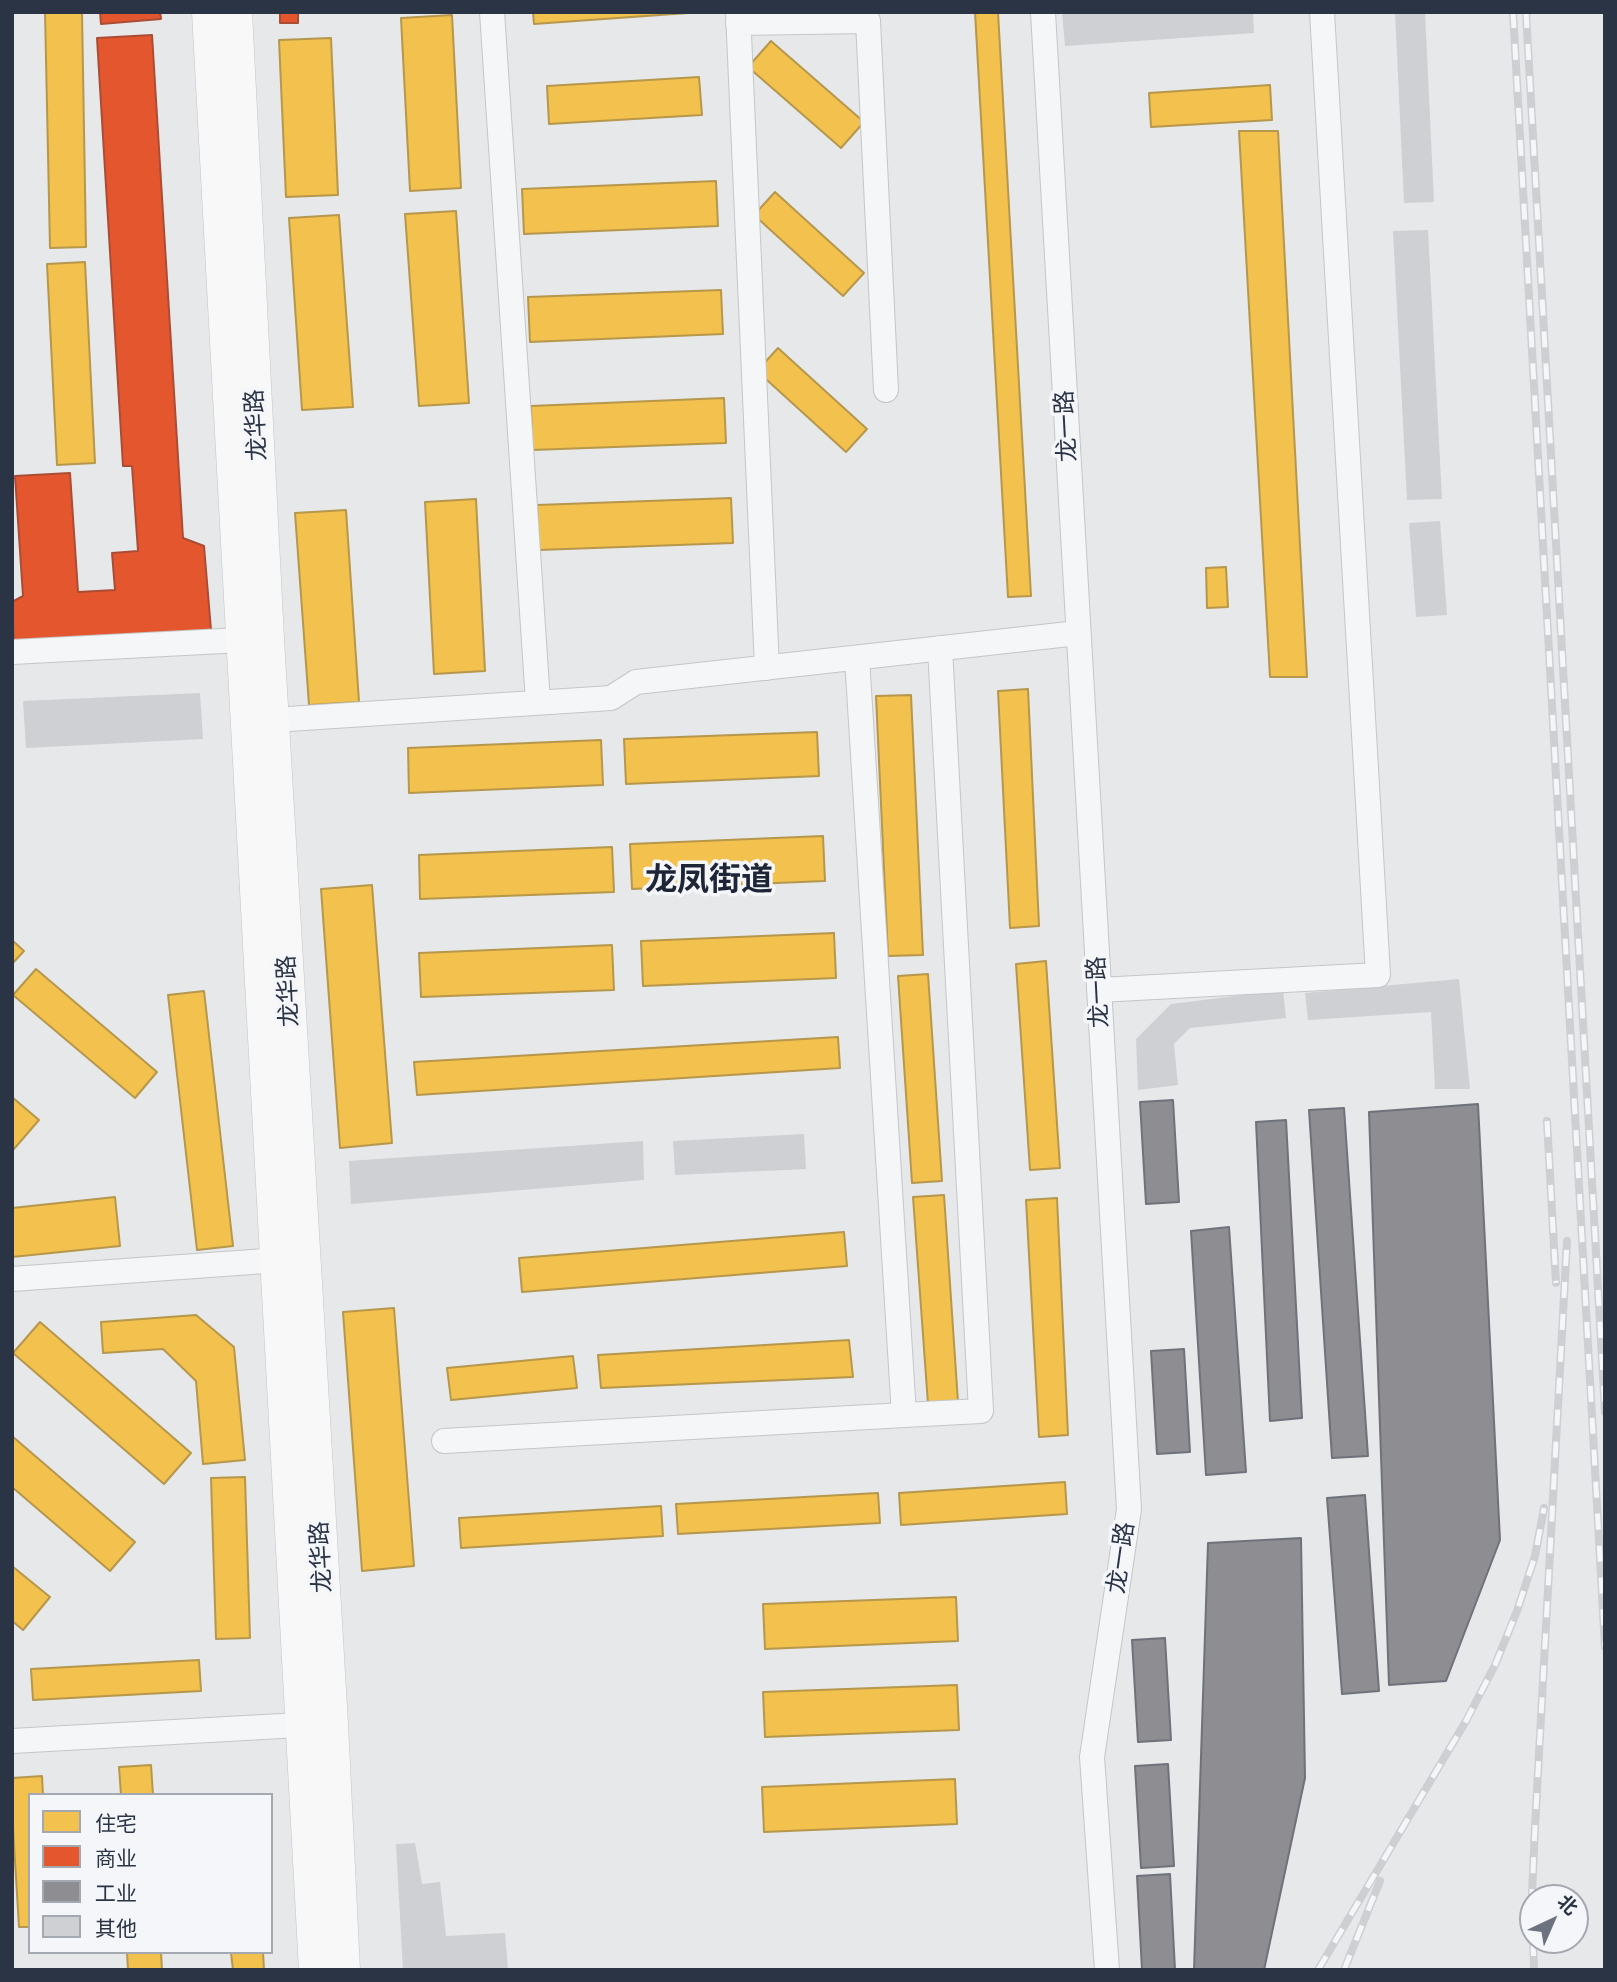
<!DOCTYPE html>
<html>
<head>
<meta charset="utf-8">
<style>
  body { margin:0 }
  #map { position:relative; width:1617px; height:1982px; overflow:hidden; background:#e6e8ea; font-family:"Space Grotesk","Noto Sans SC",sans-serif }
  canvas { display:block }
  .frame { position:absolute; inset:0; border:14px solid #2b3445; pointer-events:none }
  .legend { position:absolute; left:28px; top:1793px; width:245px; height:161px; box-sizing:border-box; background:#f4f6f9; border:2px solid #a4a8b1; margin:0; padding:9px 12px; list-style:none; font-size:21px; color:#2b3445 }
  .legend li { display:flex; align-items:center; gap:14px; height:35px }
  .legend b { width:35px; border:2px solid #a4a8b1 }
  .north { position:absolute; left:1519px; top:1884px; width:70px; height:70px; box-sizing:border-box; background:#f4f6f9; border:2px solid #a4a8b1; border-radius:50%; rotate:44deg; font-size:19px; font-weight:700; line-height:28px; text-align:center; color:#2b3445 }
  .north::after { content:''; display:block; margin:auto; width:24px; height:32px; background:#6c737f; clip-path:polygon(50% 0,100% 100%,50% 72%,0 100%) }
</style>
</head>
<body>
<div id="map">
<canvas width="1617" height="1982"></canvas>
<div class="frame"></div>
<ul class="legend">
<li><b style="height:19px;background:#f2c14e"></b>住宅</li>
<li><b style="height:19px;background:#e4572e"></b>商业</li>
<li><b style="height:19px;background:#8d8d92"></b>工业</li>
<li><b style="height:19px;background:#ced0d3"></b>其他</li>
</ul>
<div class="north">北</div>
</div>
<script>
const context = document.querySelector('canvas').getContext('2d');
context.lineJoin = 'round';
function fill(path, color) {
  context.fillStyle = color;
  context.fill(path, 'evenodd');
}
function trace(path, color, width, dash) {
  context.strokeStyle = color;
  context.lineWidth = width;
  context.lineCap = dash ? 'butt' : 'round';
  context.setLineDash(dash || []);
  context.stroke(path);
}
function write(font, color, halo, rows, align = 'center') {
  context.font = font + ' "Space Grotesk","Noto Sans SC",sans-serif';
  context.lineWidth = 7;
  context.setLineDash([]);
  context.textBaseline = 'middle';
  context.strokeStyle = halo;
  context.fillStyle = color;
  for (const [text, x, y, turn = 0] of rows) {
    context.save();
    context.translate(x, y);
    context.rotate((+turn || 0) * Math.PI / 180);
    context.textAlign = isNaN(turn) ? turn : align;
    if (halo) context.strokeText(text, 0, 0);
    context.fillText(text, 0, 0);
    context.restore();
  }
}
const homes = new Path2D(`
  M45,12H82L86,247L50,248Z
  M533,12H702L534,24Z
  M975,12H998L1031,596L1008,597Z
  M452,15L461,188L410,191L401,18Z
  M331,38L338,195L286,197L279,40Z
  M771,41L864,122L841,148L748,67Z
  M699,77L702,115L549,124L547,86Z
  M1270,85L1272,120L1151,127L1149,93Z
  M1239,131H1278L1307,677H1270Z
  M716,181L718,226L524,234L522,189Z
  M775,192L864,273L843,296L754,215Z
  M456,211L469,403L419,406L405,214Z
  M339,215L353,407L302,410L289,218Z
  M85,262L95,463L57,465L47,264Z
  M721,290L723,334L530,342L528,297Z
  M778,348L867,429L846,452L757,371Z
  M724,398L726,443L532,450L531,406Z
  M731,498L733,543L539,550L537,505Z
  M476,499L485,671L434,674L425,502Z
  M346,510L359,702L309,705L295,513Z
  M1226,567L1228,607L1207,608L1206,568Z
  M1028,689L1039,926L1010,928L998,691Z
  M911,695L923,955L888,956L876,696Z
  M817,732L819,776L626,784L624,739Z
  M601,740L603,785L409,793L408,748Z
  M823,836L825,881L632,889L630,844Z
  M612,847L614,892L420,899L419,855Z
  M372,885L392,1143L340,1148L321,889Z
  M834,933L836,978L643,986L641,941Z
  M12,940L24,951L12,964Z
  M612,945L614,990L421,997L419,953Z
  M1046,961L1060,1168L1030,1170L1016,964Z
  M36,969L157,1072L135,1098L13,995Z
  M928,974L942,1181L912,1183L898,976Z
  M204,991L233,1246L197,1250L168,995Z
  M838,1037L840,1068L417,1095L414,1062Z
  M12,1097L39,1120L14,1149L12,1147Z
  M944,1195L958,1402L928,1404L913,1197Z
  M115,1197L120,1246L12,1257V1208Z
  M1057,1198L1068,1435L1039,1437L1026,1200Z
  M844,1232L847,1266L522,1292L519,1258Z
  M394,1308L414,1566L362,1571L343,1312Z
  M196,1315L234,1347L245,1460L203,1464L196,1381L163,1349L103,1353L101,1322Z
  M40,1322L191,1453L164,1484L13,1353Z
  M849,1340L853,1377L601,1388L598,1355Z
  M573,1356L577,1388L451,1400L447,1368Z
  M12,1436L135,1542L110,1571L12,1487Z
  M245,1477L250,1638L216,1639L211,1478Z
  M1065,1482L1067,1514L901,1525L899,1493Z
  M878,1493L880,1523L678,1534L676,1504Z
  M661,1506L663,1536L461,1548L459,1518Z
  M12,1566L50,1597L23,1630L12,1621Z
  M956,1597L958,1641L765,1649L763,1604Z
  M199,1660L201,1691L33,1700L31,1669Z
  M957,1685L959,1730L765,1737L763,1692Z
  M151,1765L153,1795H121L119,1767Z
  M42,1776L43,1795H30V1927H19L12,1812V1778Z
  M955,1779L957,1824L764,1832L762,1787Z
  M127,1952H161L162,1970H128Z
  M263,1952L264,1970H233L231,1953Z`);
const shops = new Path2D(`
  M100,12H160L161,19L101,24Z
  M280,12H298V23H280Z
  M152,35L183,538L204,546L211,630L14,644L12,602L23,596L15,476L70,473L78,592L115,590L112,553L138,551L132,466H123L97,38Z`);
const industry = new Path2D(`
  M1173,1100L1179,1202L1146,1204L1140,1102Z
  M1478,1104L1500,1540L1446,1681L1389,1685L1369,1112Z
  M1344,1108L1368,1456L1332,1458L1309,1110Z
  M1286,1120L1302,1418L1270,1421L1256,1122Z
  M1229,1227L1246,1472L1206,1475L1191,1231Z
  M1184,1349L1190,1452L1157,1454L1151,1351Z
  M1365,1495L1379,1691L1342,1694L1327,1498Z
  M1301,1538L1305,1778L1264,1970H1194L1208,1543Z
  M1165,1638L1171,1740L1138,1742L1132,1640Z
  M1168,1764L1174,1866L1141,1868L1135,1766Z
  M1170,1874L1175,1970H1142L1137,1876Z`);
const building = new Path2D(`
  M1062,12H1253L1254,33L1065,46Z
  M1395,12H1425L1434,202L1404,203Z
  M1428,230L1442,499L1407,500L1393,231Z
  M1440,521L1447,615L1416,617L1409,523Z
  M200,693L203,739L26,748L23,701Z
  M1459,979L1470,1089H1435L1431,1012L1308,1020L1305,993Z
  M1283,990L1286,1018L1190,1028L1174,1044L1178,1085L1138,1090L1136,1039L1171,1004Z
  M804,1134L806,1169L675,1175L673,1141Z
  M643,1141L644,1180L351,1204L349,1161Z
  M415,1843L422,1884L440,1882L446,1936L505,1933L508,1970H403L396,1844Z`);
const minor = new Path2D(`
  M492,12L538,702
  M738,12L767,668
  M1043,12L1129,1509L1092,1757L1107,1970
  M738,23L868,21L886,390
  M12,652L261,639
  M857,658L904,1415L981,1411L940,648
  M273,720L611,698L636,682L1078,633
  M1099,990L1378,975L1322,12
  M12,1279L294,1259
  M444,1441L904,1415
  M12,1741L317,1724`);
const major = new Path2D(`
  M208,12L315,1970
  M236,12L268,639L332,1724L344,1970`);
const rail = new Path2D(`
  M1513,12L1605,1647
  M1526,12L1605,1412
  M1547,1121L1556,1283
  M1533,1937L1532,1894L1535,1827L1567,1241
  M1533,1940L1534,1970
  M1318,1970L1466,1721L1495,1665L1517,1611L1535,1556L1544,1508
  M1344,1970L1380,1881`);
const streetNames = [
  ["龙华路",257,425,-93],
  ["龙一路",1067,426,-93],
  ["龙华路",289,991,-93],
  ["龙一路",1099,992,-93],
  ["龙华路",322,1557,-93],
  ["龙一路",1122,1558,-82]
];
const districtNames = [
  ["龙凤街道",709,881]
];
fill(homes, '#f2c14e');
trace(homes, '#b6974b', 2);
fill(shops, '#e4572e');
trace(shops, '#ac4c35', 2);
fill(industry, '#8d8d92');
trace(industry, '#70727b', 2);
fill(building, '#ced0d3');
trace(minor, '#c4c6c8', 26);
trace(major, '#c2c5c8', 33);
trace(minor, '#f5f6f7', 24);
trace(major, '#f8f8f8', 32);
trace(rail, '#cecfd2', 8);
trace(rail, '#f4f6f9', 5, [16]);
write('24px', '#2b3445', '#f4f6f9', streetNames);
write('bold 32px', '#1d2536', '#f4f6f9', districtNames);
</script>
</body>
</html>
